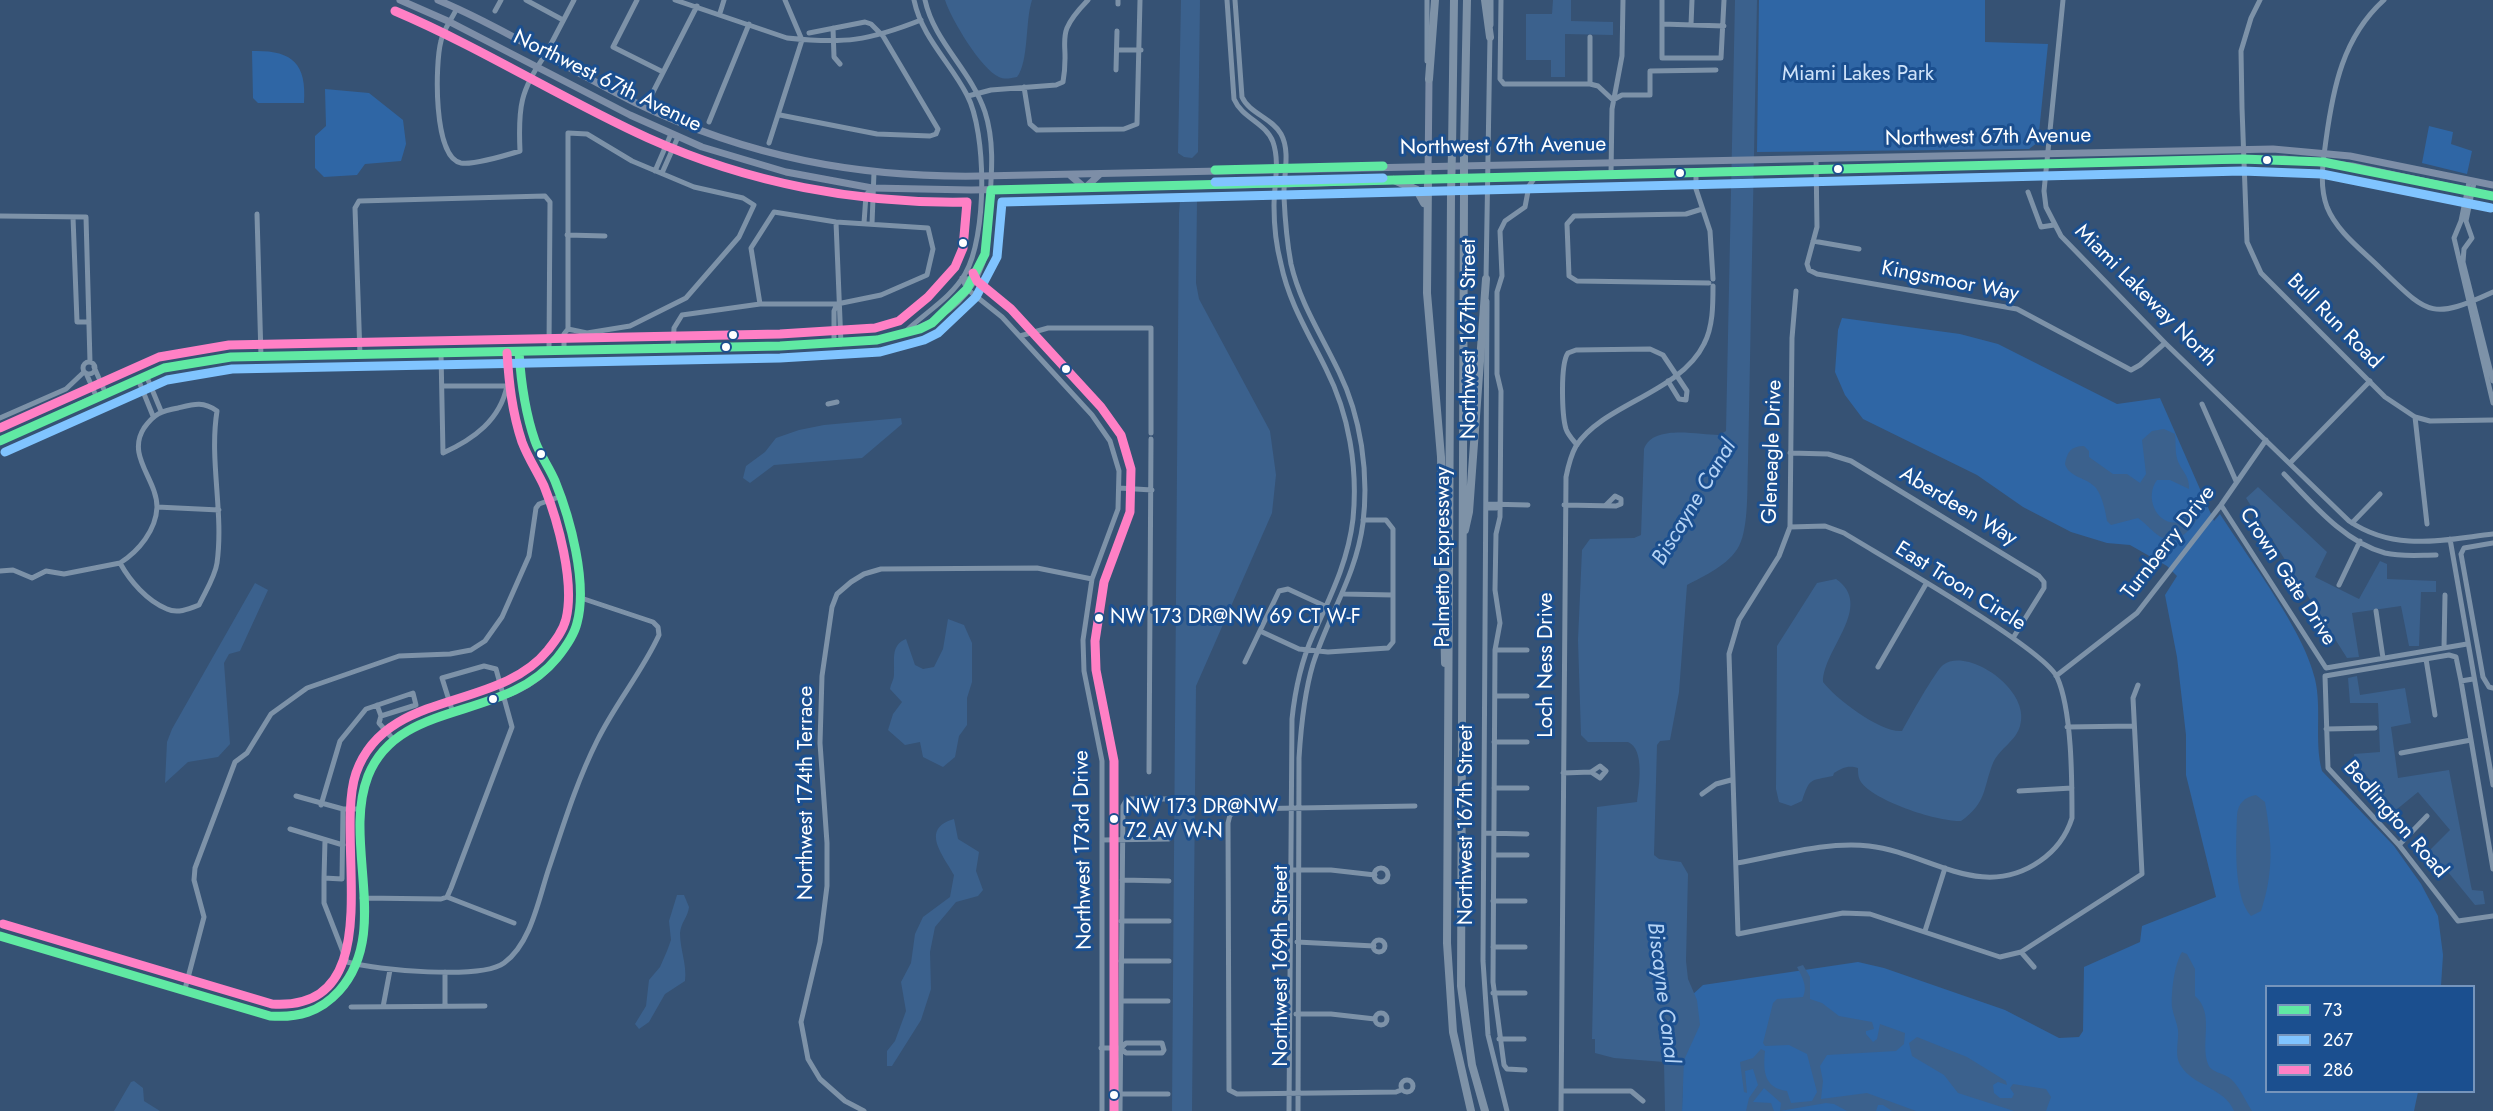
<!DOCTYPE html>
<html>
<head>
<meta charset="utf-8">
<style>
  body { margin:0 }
  #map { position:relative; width:2493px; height:1111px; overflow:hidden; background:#365274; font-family:Jost,sans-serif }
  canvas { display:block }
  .legend { position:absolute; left:2265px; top:985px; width:210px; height:108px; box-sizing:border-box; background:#1b4f8f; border:2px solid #7695bc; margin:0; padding:8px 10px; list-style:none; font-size:18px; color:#fff }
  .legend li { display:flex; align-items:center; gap:12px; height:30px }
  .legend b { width:30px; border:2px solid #7695bc }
</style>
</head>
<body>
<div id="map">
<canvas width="2493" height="1111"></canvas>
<ul class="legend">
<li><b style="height:8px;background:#60e9a3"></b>73</li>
<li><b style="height:8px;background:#80c4ff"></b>267</li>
<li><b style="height:8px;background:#ff80c5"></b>286</li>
</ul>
</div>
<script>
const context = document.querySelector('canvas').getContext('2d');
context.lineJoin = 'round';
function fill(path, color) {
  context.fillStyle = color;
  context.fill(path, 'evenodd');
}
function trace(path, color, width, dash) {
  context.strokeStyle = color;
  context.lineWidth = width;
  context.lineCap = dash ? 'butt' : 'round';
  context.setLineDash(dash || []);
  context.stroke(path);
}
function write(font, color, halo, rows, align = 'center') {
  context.font = font + ' Jost,sans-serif';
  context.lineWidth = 6;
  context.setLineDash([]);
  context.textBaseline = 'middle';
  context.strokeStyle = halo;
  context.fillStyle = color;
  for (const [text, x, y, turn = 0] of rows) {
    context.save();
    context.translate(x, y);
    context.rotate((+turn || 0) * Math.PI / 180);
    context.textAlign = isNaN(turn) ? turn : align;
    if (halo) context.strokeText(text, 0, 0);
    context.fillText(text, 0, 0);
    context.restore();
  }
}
const green = new Path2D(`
  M1759,0H1985V42L2048,44L2038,142L2029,149L1757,152Z
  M252,51C291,50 307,62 304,103H258L253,98Z
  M325,89L369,93L403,120L406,144L401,161L365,164L357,175L324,177L315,168V136L326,126Z
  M2429,126L2453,132L2451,144L2472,151L2467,174L2422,163Z
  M1842,318L1960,334L1998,344L2117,404L2160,398L2214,521L2220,514C2248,558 2304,630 2315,679C2322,709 2314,741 2322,771L2394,846L2421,884L2438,916L2443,955L2441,986H2266V1092H2418L2414,1111H1682L1683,1052L1691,996L1703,985L1858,962L1884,968L2005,1010L2059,1038L2079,1037L2083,1031L2084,967L2140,942L2142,926L2216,897L2186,775V735L2177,657L2165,595L2177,576L2167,566L2130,545L2107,543L2071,532L2023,507L1977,475L1863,419L1845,395L1835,372L1838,330Z`);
const water = new Path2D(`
  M945,0H1032C1025,21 1029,62 1017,77C1011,78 1005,80 999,77C981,69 951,19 945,0Z
  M1181,0H1200L1198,152L1192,158L1184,157L1178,153Z
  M1553,0H1571V21L1613,22V35L1565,34V77H1551V60H1526V14H1552Z
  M1735,0H1757L1748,463C1747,485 1749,527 1739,546C1729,565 1704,576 1687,585L1679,692L1670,740L1660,741L1657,745L1654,855L1659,859L1681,862L1688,874L1686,961L1688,979L1697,1000L1700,1025L1684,1060L1682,1111H1665L1664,1062L1614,1058L1595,1053V1039H1592L1597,807L1637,802C1639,786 1645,749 1628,742H1588L1581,735L1578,640L1582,550L1590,539L1634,538L1641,535L1644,449C1653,424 1698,435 1719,435L1726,431Z
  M1186,196L1197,201L1196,283L1199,299L1270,431L1276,475L1272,513L1196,686L1192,1111H1172L1179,213L1180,201Z
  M901,418L902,424L862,458L774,465L750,483L743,478L746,466L765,452L776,438L799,430L824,425Z
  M2164,429L2175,434C2176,442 2175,451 2177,458C2180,470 2190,475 2189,489L2170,480H2157C2143,499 2159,530 2183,521L2190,503H2201C2201,519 2188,535 2173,541C2155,538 2151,527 2138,518L2111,525L2107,521C2105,510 2103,498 2096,488C2088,478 2068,477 2065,464C2067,452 2071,446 2084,446L2089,451V457L2113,474H2127L2140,483L2146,474L2142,440L2152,431Z
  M2258,487L2327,552L2315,577L2359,599L2380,561L2387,564V579L2436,581V592H2421L2419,646H2409L2401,606L2352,613L2359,657L2347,658L2246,498Z
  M1836,579C1875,606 1823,649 1823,682C1836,699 1881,733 1902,731C1908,720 1936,670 1943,665C1967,646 2032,690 2020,726C2016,741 1999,749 1993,763C1983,788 1987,803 1961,821C1938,822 1874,801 1861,782C1858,777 1858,773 1858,768C1848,765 1842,768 1834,773L1833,776C1810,781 1810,777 1802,801L1791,806L1779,802L1776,789L1777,646L1817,583Z
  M255,583L268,590L240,651L229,654L224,663L230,744L218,757L188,762L165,783L167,742L172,729Z
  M948,619L964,625L972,643V682L967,698V725L959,736L955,757L943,767L923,757L920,742L905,745L888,730L893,714L902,702L890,689C891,683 894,680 894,674C895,661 890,645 906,639L915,665L923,669L934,667L943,649Z
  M2357,676L2360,695L2405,688L2411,723L2391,727L2398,778L2449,770L2471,886L2472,890L2483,891L2485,904L2475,905L2430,850L2450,830L2418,792L2396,810L2355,763L2354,754L2380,752L2378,703H2350L2348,678Z
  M2256,795L2265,802C2272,842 2274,872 2261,911L2251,916C2233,897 2236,842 2237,815C2238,804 2244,797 2256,795Z
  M954,819L958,839L979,852L976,871L983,890L978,896L956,902L935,927L930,952L931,989L921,1020L892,1066H887V1051L895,1041L906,1011L901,982L911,963L915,934L923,917L950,897L954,875C944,856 919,829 954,819Z
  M677,895H684L689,907C688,917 681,922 680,933C680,950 687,964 685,981L665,994L649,1022L639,1029L635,1024L646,1006L649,980L660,967L667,951L671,940L669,921Z
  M2182,952L2187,954L2195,969V996C2215,1013 2200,1042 2208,1064C2211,1073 2225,1073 2231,1079C2239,1086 2246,1102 2252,1111H2234C2225,1088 2193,1086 2181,1066C2174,1056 2179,1041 2178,1030C2177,1022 2173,1015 2172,1007C2171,993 2174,965 2182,952Z
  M1803,965L1810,977V999L1822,1003L1839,1016L1872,1022L1874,1029L1866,1031V1034L1873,1042L1877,1039L1880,1024L1905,1033L1904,1044L1896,1051L1827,1055L1820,1066L1823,1081L1821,1099L1867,1093L1916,1111H1892L1883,1105H1878L1876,1111H1847L1834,1104L1826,1103L1780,1111L1781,1103L1764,1088L1753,1102L1771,1103L1774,1111H1746L1749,1098L1758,1085L1753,1069L1745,1071L1747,1093L1744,1092L1740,1062L1753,1058L1761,1049L1765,1051C1763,1071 1764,1088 1787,1091L1791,1103L1812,1101L1817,1092L1807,1054L1789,1045L1765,1046L1763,1043L1773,1003L1777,999L1803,997C1808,986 1802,977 1797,967Z
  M1917,1037L1967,1057L2006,1081L2007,1085L1998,1082L1993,1085L1994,1093L2000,1098H2012L2014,1094L2010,1088L2013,1084L2046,1089L2051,1097L2046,1111H2014L1958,1093L1944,1075L1912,1056L1909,1043Z
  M134,1081L143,1088L144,1101L160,1111H114L131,1082Z`);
const minor = new Path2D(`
  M526,0L563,20
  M637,0L613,47L663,72
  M675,0L787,38C844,44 868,41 921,20
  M1118,0V4
  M1227,0L1234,99C1242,118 1266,123 1273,142C1280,162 1274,185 1274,206C1274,225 1276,245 1281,264C1289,303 1309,334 1326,369C1349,414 1358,468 1353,519C1348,562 1330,597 1313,635C1301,662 1295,690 1292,719L1289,1111
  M1235,0L1242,97C1249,113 1272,118 1281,134C1291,152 1283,177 1284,197C1285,219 1287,242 1291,264C1300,303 1322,336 1339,372C1361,417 1369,473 1363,523C1356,576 1329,614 1313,664C1304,694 1301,726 1299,758L1298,1111
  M1427,0V61
  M1501,0L1500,79L1504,84H1590L1598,86L1613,100L1622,95H1650V71L1716,70
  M1662,0V58H1721L1724,0
  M2063,0L2044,191L2046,207L2061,236L2165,343L2349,521C2395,552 2441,540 2493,534
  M2260,0L2251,18L2241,51L2242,108L2247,242L2261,273L2385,397L2415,417L2430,421L2493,420
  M2384,0C2343,37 2333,88 2326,140C2323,162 2319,185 2327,207C2337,232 2362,250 2380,268C2428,314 2430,321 2493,292
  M457,8C452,19 443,30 441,41C435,63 433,158 461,163C474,165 507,155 520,151C518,108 520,90 546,54
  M495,11L501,0
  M720,13L724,0
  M1662,24L1724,26
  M1491,25V0
  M1691,25L1692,0
  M833,28L834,57L840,64
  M1590,37V84
  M551,44L574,0
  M1117,50H1141
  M1116,70L1117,31
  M1024,87L1030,124L1037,130L1124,129L1137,124L1140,0
  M651,96L697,6
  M968,96L991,90L1056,85L1063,82C1071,38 1051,38 1088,0
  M780,115L877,134L930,136L936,134L938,129L883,36L871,24L865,22L809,33
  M709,122L749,24
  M769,143L802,40L785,0
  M1816,158L1817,227L1807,264L1809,270L1817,274L2017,309L2131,370L2140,365L2165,343
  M655,171L671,134
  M1696,172V189L1710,231L1713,279
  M662,173L678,137
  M1611,174L1612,109L1622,56L1623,0
  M1830,182L1993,176
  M2469,182L2461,221L2454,238L2493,403
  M2474,183L2466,221L2472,238L2464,249L2463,262L2493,381
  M2028,192L2041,227L2054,225
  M1702,209L1686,214L1574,216L1567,224L1569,276L1577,281L1709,283
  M257,214L261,357
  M0,216L86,217L90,362
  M73,217L77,322H89
  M836,222L841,344
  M864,223L866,195L872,188
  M872,224L874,172
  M567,235L605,236
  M1813,241L1859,249
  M962,278L974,280L991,292L1029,328L1101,407L1113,422L1127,451L1131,469L1130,511L1103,582L1095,641L1096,669L1111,740L1114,772L1113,1111
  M962,278L967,289L1002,317L1092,415L1110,441L1119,471L1118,509L1092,579L1083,640L1084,671L1102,761V1111
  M1486,280L1490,35
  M1796,291L1792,338L1790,527L1779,556L1739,620L1729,654L1738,934L1843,913L1870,914L2000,957L2021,952L2142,874L2133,698L2138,685
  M1487,301L1483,961L1488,1035L1507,1111
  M906,331C926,312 951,298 965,274C987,237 987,133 967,95C950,62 922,38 914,0
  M1020,336L1048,328H1151V433
  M834,344V311L837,304
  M673,348L674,328L682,315L760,304H837L881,295L927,275L933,249L928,228L836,222L774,212L751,248L760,304
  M564,350V334L568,329V133L587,134L632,161L694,187L743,198L754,205L739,237L686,298L630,326L587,333L568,329
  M441,353L443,453C474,439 500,420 507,386H442
  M360,355L355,208L359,201L545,196L550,202L549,350
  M83 368a6 6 0 1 1 12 0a6 6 0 1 1-12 0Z
  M94,367L105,392
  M86,373L96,396
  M146,375L161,411
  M138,379L153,416
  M828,404L837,402
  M2202,404L2236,481
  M2415,417L2427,524
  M0,418L66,389L84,372
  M0,441L96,396L164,368L231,357L834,344C895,341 970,323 986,252C990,235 989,216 990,198C992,169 994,140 985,112C971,70 934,42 925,0
  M1577,445C1573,440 1568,435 1566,429C1562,416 1560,364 1568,353L1576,350L1650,349L1663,355L1687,391L1686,400L1679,399L1668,381
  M1790,453L1828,454L1851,461L2039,576L2044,582V588L2013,638
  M2291,462L2370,381
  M2284,474C2312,503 2344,542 2385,553C2402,557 2420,555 2436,555
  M1119,488L1152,490
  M1486,504L1528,505
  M1564,505L1616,506L1621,504V499L1615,496L1606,505
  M2221,505L2326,668L2467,644
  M157,507L219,510
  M1486,508H1496L1500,505
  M2352,523L2380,494
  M2450,539L2493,785
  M2493,543L2464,548L2461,554L2483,677L2489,687L2493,688
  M0,571L13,570L32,578L46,571L64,574L120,563C130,581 147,601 167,609C177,614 189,609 199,605C205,592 215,577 217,563C224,512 209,461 217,411C203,401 194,404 178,408C161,411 154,414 144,428C126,456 157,479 157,507C156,530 139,551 120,563
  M2339,585L2360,541
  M1344,594L1393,595
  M2376,611L2383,658
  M1260,631L1299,649L1328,652L1388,648L1393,642V529L1386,520H1363
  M2444,648L2445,595
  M1495,650H1527
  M2426,659L2435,715
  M1245,662L1279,591L1288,589L1327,607
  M1878,667L1926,584
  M2056,676L2137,613L2221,505L2266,440
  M2473,679L2461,681L2493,869
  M2461,681L2456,657L2449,655L2325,676L2328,768L2399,845L2458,921L2493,916
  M1495,696H1527
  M377,705L381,716L379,723L393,739
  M2067,727L2134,726
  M2326,729L2375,728
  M1494,742H1527
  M2401,753L2471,740
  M1149,772L1151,439
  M1563,773L1591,772L1600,766L1606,771L1600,778L1591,772
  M1494,788H1527
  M2019,791L2072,788
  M1702,794L1716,784L1731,780
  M296,796L343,809H362
  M321,805L340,741L366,709L413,693L416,705L381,716
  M343,809L342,879L324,878V903L347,962C377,970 481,980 504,963C532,943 539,896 550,865C564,823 577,781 597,741C615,704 642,672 659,635L658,627L653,622L581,598
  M290,829L343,845
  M1484,833L1527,834
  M1102,840L1169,839
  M2399,845L2427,816
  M1494,855H1527
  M1737,863C1778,856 1826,841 1869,846C1929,853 1981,902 2040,861C2056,850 2066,837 2072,818C2072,780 2072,710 2057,677C2042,647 1881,556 1844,533L1825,526L1790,527
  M1374 875a7 7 0 1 1 14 0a7 7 0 1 1-14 0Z
  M1290,870H1331L1375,875
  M324,878L325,840
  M1122,880L1169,881
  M447,897L514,923
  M362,898L441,899L447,897L451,888L512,727L496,669L484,666L442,678L453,713
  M1493,901H1525
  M1121,921H1169
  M1925,931L1945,868
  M0,936L270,1016C292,1018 312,1015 330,1001C393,953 344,842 368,776C400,689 518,730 565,648C570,638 576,630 578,619C586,582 568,517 555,482C551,473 546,466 542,458C534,442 529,423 525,406C520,389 520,370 519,352
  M1373 946a6 6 0 1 1 12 0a6 6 0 1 1-12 0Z
  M1297,942L1374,946
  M1493,947H1525
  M2021,952L2034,967
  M1121,961H1169
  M445,972V1006
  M185,989L204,917L194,880L195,868L235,762L247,753L271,714L307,688L399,656L450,654L471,650L485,641L502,617L529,556L536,508L539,504L559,497
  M1493,993H1525
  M1121,1001H1168
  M351,1007L485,1006
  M383,1007L390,970
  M1375 1019a6 6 0 1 1 12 0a6 6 0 1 1-12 0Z
  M1296,1014H1331L1375,1019
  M1499,1039H1524
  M1101,1048H1121L1126,1053H1162L1164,1050L1162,1043H1126L1121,1048
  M1525,1070L1507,1069L1504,1065L1493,982L1495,650L1500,623L1495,590L1496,534L1500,517L1501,391L1497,374V292L1502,276L1500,231L1505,221L1525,207L1529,186L1536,176
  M1401 1086a6 6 0 1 1 12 0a6 6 0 1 1-12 0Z
  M1401,1090L1396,1092L1237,1094L1229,1090L1228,823L1230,815L1240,809L1415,806
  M1562,1091H1631L1643,1101
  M1120,1094H1168
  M864,1111L845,1101L820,1079L808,1059L801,1022L820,942L827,886V843L820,743L822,676L832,607L837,594L851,582L864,574L881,569L1037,568L1092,579
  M1120,1111L1123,806L1127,799H1169
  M1561,1111L1566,477C1568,467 1571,455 1576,446C1603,404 1680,393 1704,344C1713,327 1713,305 1713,286`);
const major = new Path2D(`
  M400,0L450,22L630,115L702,147L786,172L872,188L971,190L1284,184L1592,174L2284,159L2352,166L2493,196
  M438,0C506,29 569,70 636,103C748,157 858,178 981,176L2273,149L2350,156L2493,185
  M1070,175L1085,188L1100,174
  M1428,179L1429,79`);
const highway = new Path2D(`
  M1485,0L1490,37
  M1429,79L1435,0
  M1464,150L1467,0
  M1452,151L1454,0
  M1428,179L1427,293L1441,457L1445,663
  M1394,180L1417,190L1424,203
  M1451,193L1447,943L1453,1032L1471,1111
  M1464,193L1461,986L1472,1065L1485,1111
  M1465,530L1469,512L1486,279`);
const highwayBridge = new Path2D(`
  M1451,193L1452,151
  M1464,193V150`);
const bus1 = new Path2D(`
  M1215,170L1383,166
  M0,441L164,368L231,357L780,346L877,340L920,329L932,323L967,289L985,254L991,190L2242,159L2323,162L2493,196
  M0,936L270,1016C298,1018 320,1012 339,991C392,932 342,843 368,776C399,698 505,722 557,658C565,648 574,636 577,623C588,583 570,518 555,481C549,467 540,455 535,441C525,412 521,383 519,352`);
const bus2 = new Path2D(`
  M1215,182L1383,178
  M5,452L167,380L232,369L780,358L880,352L924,340L938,333L976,297L997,257L1002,202L2242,171L2322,174L2491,208`);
const bus3 = new Path2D(`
  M973,273L977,281L1011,309L1101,407L1121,435L1131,469L1130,512L1104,582L1095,641L1096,670L1114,761V1111
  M0,428L159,357L229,345L780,334L875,328L899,321L928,297L955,267L963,248L967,202C858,204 748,183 648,138C562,99 482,48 395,11
  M3,924L272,1004C393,1012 333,841 356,773C386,688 498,712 548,650C555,641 563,631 566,619C575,582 558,521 544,486C537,471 528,458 522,442C512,412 509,383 507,353`);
const markers = [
  [2267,160,5,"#fff"],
  [1838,169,5,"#fff"],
  [1680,173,5,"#fff"],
  [963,243,5,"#fff"],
  [733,335,5,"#fff"],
  [726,347,5,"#fff"],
  [1066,369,5,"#fff"],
  [541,454,5,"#fff"],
  [1099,618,5,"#fff"],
  [493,699,5,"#fff"],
  [1114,819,5,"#fff"],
  [1114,1095,5,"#fff"]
];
const busNames = [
  ["NW 173 DR@NW 69 CT W-F",1110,618],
  ["NW 173 DR@NW",1125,808],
  ["72 AV W-N",1125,832]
];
const parkNames = [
  ["Miami Lakes Park",1858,75]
];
const streetNames = [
  ["Northwest 67th Avenue",607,82,26],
  ["Northwest 67th Avenue",1988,138,-1],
  ["Northwest 67th Avenue",1503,147,-1],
  ["Kingsmoor Way",1950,282,11],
  ["Miami Lakeway North",2145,296,45],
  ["Bull Run Road",2334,322,45],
  ["Northwest 167th Street",1470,339,-90],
  ["Gleneagle Drive",1773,452,-88],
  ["Aberdeen Way",1958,507,31],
  ["Turnberry Drive",2169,543,-52],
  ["Palmetto Expressway",1444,557,-90],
  ["Crown Gate Drive",2287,577,57],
  ["East Troon Circle",1960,587,32],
  ["Loch Ness Drive",1547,665,-90],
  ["Northwest 174th Terrace",807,793,-90],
  ["Bedlington Road",2395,820,49],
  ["Northwest 167th Street",1467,825,-90],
  ["Northwest 173rd Drive",1084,850,-91],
  ["Northwest 169th Street",1282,966,-90]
];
const waterNames = [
  ["Biscayne Canal",1695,503,-59],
  ["Biscayne Canal",1662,993,83]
];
fill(green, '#2f66a5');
fill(water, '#3b618d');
trace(minor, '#7d92a8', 5);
trace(major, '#7d8ea7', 7);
trace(highway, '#7e92a7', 8);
trace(highwayBridge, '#7e92a7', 8);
trace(bus1, '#60e9a3', 9);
trace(bus2, '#80c4ff', 9);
trace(bus3, '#ff80c5', 9);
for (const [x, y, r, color] of markers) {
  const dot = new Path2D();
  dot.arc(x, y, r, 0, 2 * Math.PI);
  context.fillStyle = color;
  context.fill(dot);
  trace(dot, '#1b4f8f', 2);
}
write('20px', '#fff', '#1b4f8f', busNames, 'left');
write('21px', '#cfe3fa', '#1b4f8f', parkNames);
write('21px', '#fff', '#1b4f8f', streetNames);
write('italic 22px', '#b5d3f5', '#1b4f8f', waterNames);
</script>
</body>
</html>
